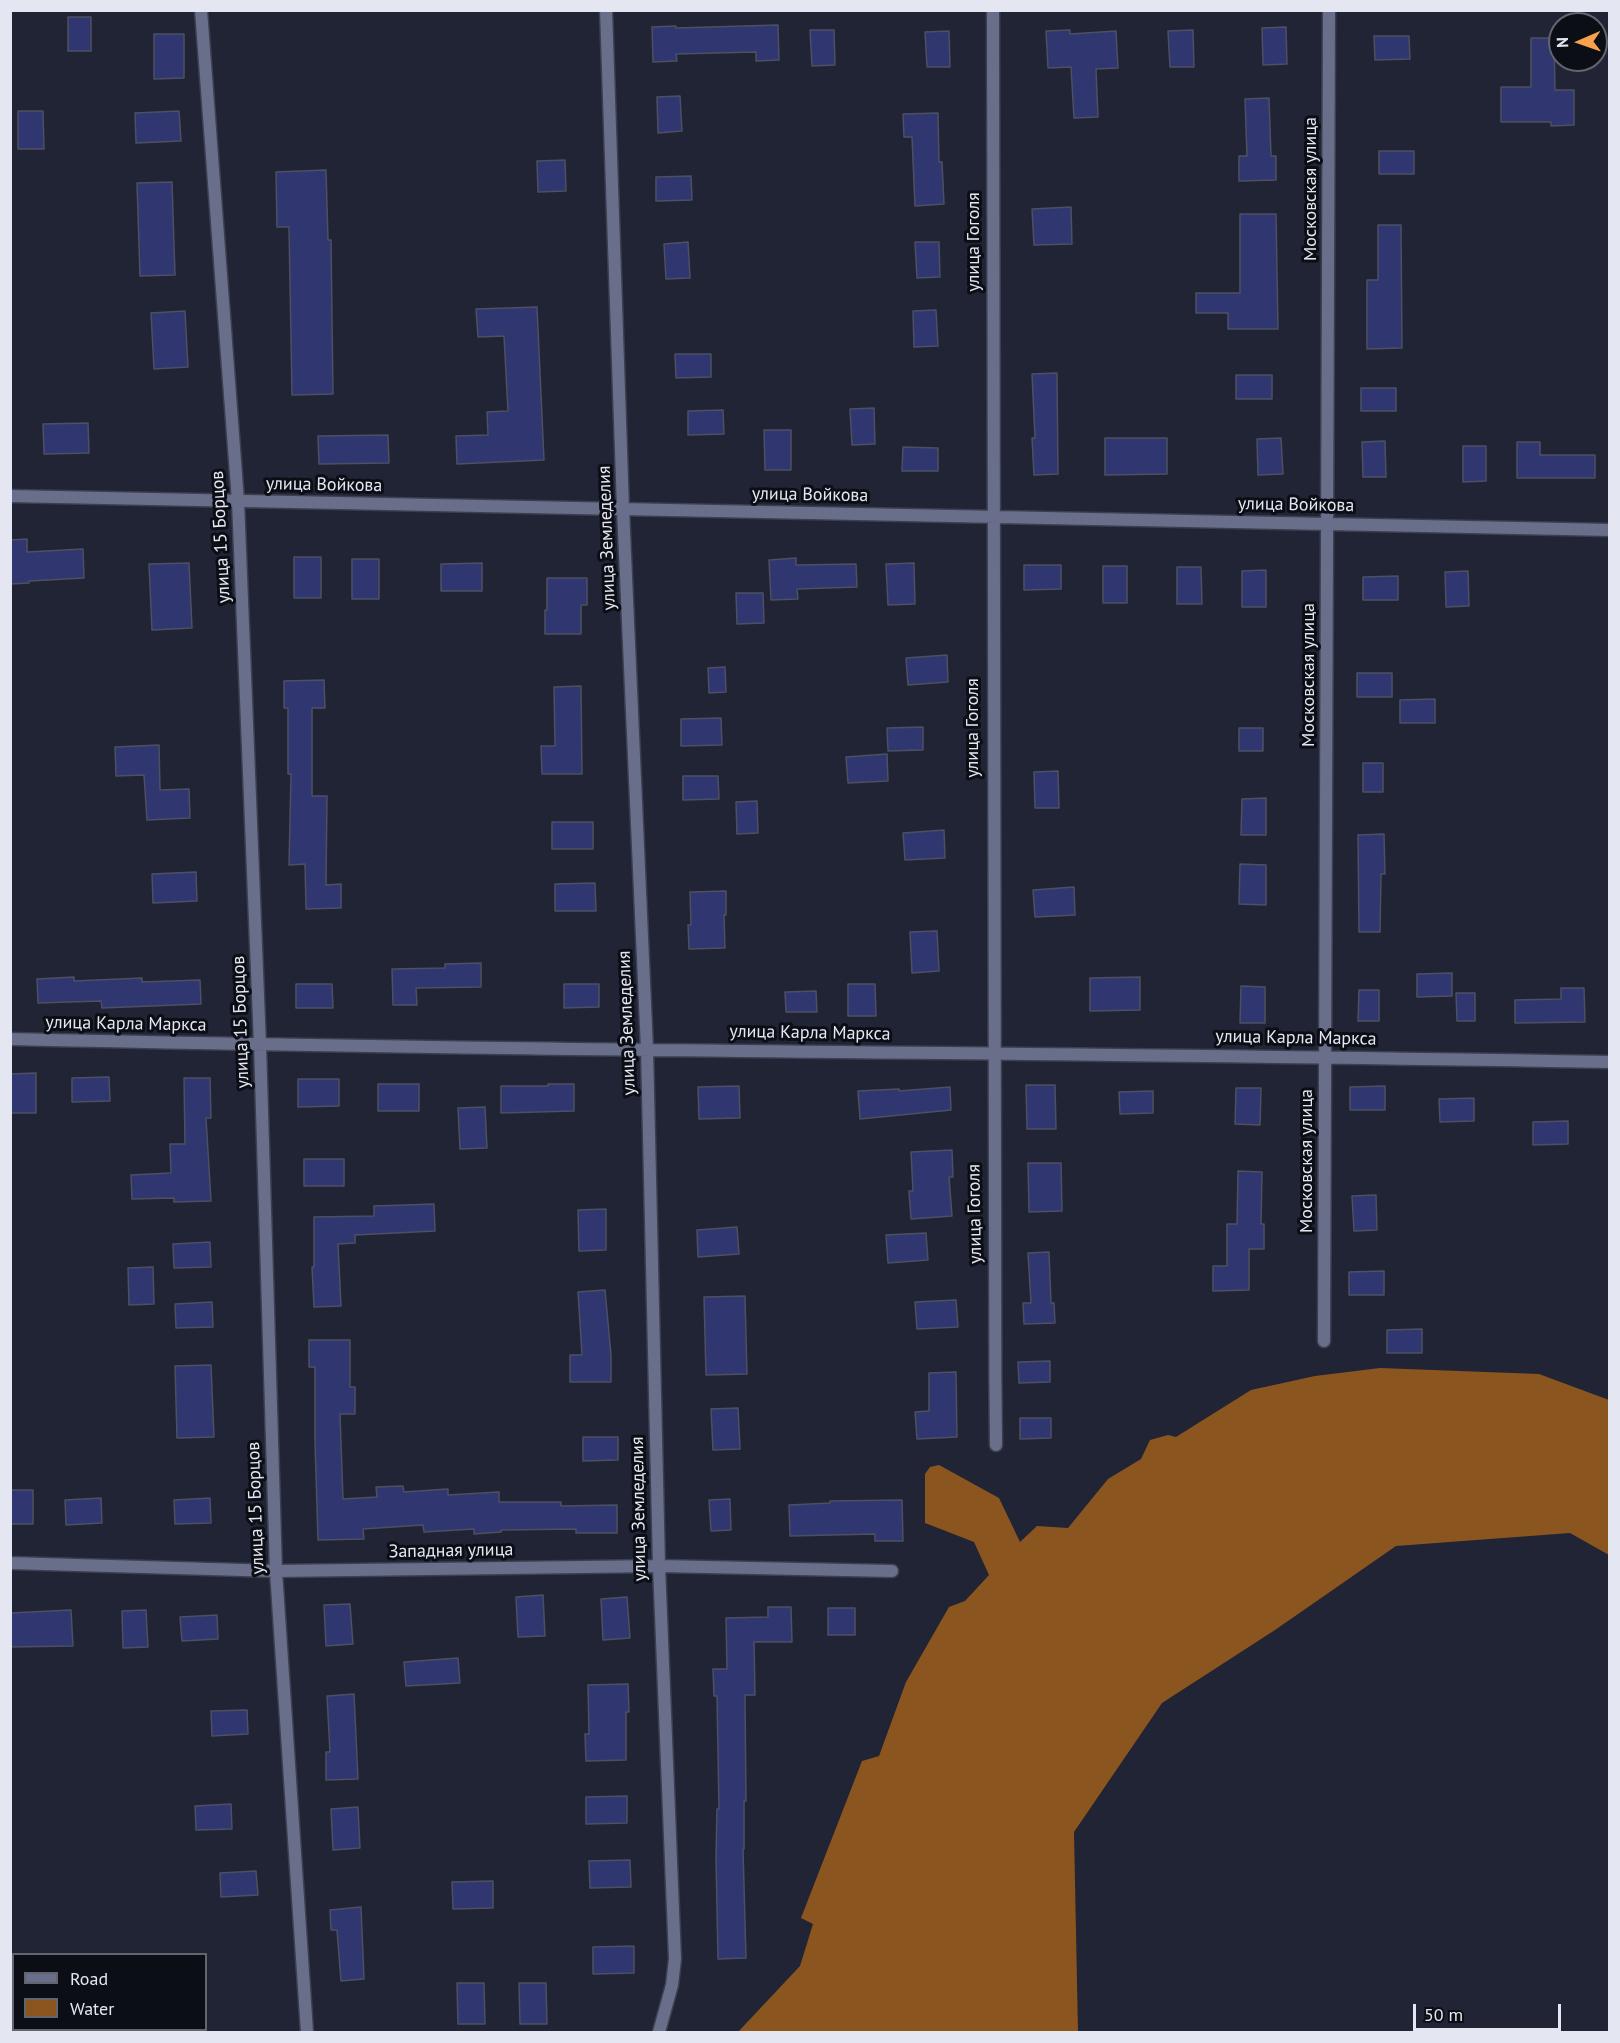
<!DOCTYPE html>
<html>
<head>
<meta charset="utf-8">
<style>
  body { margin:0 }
  #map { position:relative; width:1620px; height:2043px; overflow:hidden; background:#212434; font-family:"PT Sans",sans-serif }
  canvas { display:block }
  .frame { position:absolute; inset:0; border:12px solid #e4e7f2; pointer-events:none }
  .legend { position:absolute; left:12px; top:1953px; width:195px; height:78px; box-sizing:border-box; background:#0c0e15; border:2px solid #62656d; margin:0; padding:8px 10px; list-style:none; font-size:18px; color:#e4e7f2 }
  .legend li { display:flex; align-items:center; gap:12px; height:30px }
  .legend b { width:30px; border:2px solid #62656d }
  .north { position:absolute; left:1548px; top:12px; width:60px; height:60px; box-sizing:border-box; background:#0c0e15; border:2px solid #62656d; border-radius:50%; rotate:268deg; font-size:16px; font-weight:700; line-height:24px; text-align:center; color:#e4e7f2 }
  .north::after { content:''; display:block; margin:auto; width:21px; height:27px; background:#f8a04b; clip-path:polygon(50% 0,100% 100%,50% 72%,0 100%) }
  .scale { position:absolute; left:1413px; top:2004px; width:148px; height:27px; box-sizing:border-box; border:3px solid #e4e7f2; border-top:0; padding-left:8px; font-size:18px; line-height:21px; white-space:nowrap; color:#e4e7f2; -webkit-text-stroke:4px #0c0e15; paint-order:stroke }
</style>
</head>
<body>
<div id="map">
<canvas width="1620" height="2043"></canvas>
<div class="frame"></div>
<ul class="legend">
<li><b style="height:8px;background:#696e8a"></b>Road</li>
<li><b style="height:16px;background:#8b551f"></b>Water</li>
</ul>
<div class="north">N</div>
<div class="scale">50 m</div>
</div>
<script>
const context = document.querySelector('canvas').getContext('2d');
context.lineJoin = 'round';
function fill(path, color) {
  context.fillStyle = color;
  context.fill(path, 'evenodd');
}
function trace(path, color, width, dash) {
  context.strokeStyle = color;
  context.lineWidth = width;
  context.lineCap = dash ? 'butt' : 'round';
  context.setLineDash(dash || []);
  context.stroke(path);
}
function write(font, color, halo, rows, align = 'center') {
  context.font = font + ' "PT Sans",sans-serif';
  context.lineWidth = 6;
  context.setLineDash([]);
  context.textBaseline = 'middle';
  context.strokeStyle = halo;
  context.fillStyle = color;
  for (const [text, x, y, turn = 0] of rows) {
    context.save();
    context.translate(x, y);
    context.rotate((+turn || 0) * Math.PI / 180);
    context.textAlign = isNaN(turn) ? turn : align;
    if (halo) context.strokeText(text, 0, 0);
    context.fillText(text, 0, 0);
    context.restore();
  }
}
const water = new Path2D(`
  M1380,1368L1539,1374L1609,1400V1555L1570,1533L1396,1546L1275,1630L1162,1703L1074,1832L1078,2032H738L800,1966L813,1924L801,1918L862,1761L879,1756L906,1682L949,1607L965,1601L989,1575L974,1542L925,1523V1474L930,1467L939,1465L999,1498L1020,1542L1037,1526L1068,1528L1108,1479L1141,1459L1150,1440L1168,1435L1176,1437L1251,1390L1315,1376Z`);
const building = new Path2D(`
  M68,17H91V51H68Z
  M778,25L779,60L756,61V52L676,54L677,61L653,62L652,27L676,26V28Z
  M1286,27L1287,64L1263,65L1262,28Z
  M810,30H834L835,65L812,66Z
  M1070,30V34L1116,31L1118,68L1096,69L1098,117L1074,118L1071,67L1048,68L1046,31Z
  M1193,30L1194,67H1170L1168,31Z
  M949,31L950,67H927L925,32Z
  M154,34H184V78L154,79Z
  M1374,36H1409L1410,59L1375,60Z
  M1531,38H1554L1555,90H1574V125L1551,126V122H1501V87H1531Z
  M680,96L682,131L658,133L657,97Z
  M1269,98L1271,156H1276V180L1239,181V156H1247L1245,99Z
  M18,111H43L44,149H18Z
  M179,111L181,141L136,143L135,113Z
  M938,113L939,162H942L944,204L915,206L912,137H904L903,114Z
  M1379,151H1414V174H1379Z
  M565,160L566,191L538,192L537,161Z
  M326,170L328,240H331L333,394L292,395L289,227H277L276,172Z
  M691,176L692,200L656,201V177Z
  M172,182L175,275L140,276L137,183Z
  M1071,207L1072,244L1034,245L1032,209Z
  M1240,214H1276L1278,329H1228V313H1196V293H1240Z
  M1378,225H1401L1402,348L1367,349V280H1378Z
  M688,242L690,278L666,279L664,244Z
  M915,242H939L940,277L917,278Z
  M537,307L544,460L457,464L456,436L488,435L487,412L508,411L504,336L478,337L476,309Z
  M936,310L938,346L914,347L913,311Z
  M185,311L188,367L154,369L151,313Z
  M675,354H711V377L676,378Z
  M1057,373L1058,474L1034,475L1032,438H1035L1032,374Z
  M1236,375H1272V399H1236Z
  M1361,388H1396V411H1361Z
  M874,408L875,444L852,445L850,409Z
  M723,410L724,434L688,435V411Z
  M88,423L89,453L44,454L43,424Z
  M764,430H791V470H765Z
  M388,435L389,463L319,464L318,436Z
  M1105,438H1167V474L1105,475Z
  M1281,438L1283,474L1258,475L1257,439Z
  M1385,441L1386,477H1363L1362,442Z
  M1517,442H1540V455H1595V478H1517Z
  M1463,446H1486V481L1463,482Z
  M903,447L938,448V471H902Z
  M27,539V552L83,549L84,578L29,581V583L10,584V540Z
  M294,557H321V598H294Z
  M796,558V565L856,564L857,587L797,589L798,599L771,600L769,560Z
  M352,559H379V599H352Z
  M189,563L192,628L152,630L149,564Z
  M482,563V591H441V564Z
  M914,563L915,604L888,605L886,564Z
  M1024,565H1061V589L1024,590Z
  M1103,566H1127V603H1103Z
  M1177,567H1201L1202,604H1177Z
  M1266,570V607H1242V571Z
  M1468,571L1469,606L1446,607L1445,572Z
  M1398,576V600H1363V577Z
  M547,578H587V605H581V634H545V610H547Z
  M736,593H763L764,623L737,624Z
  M947,655L948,682L908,685L906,658Z
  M725,667L726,692L709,693L708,668Z
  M1357,673H1392V697H1357Z
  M324,680L325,708H312V796H327L326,885L341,884V908L306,909L305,864L289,865L291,774H288V708H284V681Z
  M581,686L582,774H542L541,746H555L554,687Z
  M1435,699V723H1400V700Z
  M721,718L722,745L681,746V719Z
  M923,727V750L888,751L887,728Z
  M1239,728H1263V751H1239Z
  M159,745L160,790L189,789L190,818L147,820L144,775L116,776L115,747Z
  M887,754L888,781L848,783L846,757Z
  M1363,763H1383V792H1363Z
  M1058,771L1059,808H1035L1034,772Z
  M683,776H718L719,799L683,800Z
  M1266,798V835H1241L1242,799Z
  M757,801L758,833L737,834L736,802Z
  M552,822H593V849H552Z
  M944,830L945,858L905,860L903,833Z
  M1384,834L1385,874H1381L1380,932H1359L1358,835Z
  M1240,864L1266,865V905L1239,904Z
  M196,872L197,901L153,903L152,874Z
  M595,883L596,911H555V884Z
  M1074,887L1075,915L1035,917L1033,890Z
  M726,891V915H724L725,948L689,949L688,925H691L690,892Z
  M937,931L939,971L912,973L910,932Z
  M481,963V987L416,988L417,1005H393L392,969L445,968V964Z
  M1452,973V996L1417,997V974Z
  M74,977V981L142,978V982L200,980L201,1004L102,1008L101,1001L38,1003L37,979Z
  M1140,977V1010L1090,1011V978Z
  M296,984H332L333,1008H296Z
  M564,984H599V1007L564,1008Z
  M848,984H875L876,1016H848Z
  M1241,986L1265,987V1023H1240Z
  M1561,988H1584L1585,1022L1515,1023V1000L1561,999Z
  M1359,990H1379V1021H1358Z
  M816,991L817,1012H786L785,992Z
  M1456,993H1475V1021H1457Z
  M36,1073V1113H10V1074Z
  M109,1077L110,1101L72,1102V1078Z
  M184,1078H210L211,1118H206L211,1201L174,1202V1198L132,1199L131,1175L171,1173L170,1144H185Z
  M298,1079H339V1106L298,1107Z
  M378,1084H419V1111H378Z
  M548,1084H574V1111L501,1113V1086H548Z
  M1026,1085H1055L1056,1129H1027Z
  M739,1086L740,1118L699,1119L698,1087Z
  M1385,1086V1110H1350V1087Z
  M950,1087L951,1110L860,1119L858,1091L899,1089V1091Z
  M1236,1088H1261L1260,1125L1235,1124Z
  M1153,1091V1113L1120,1114L1119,1092Z
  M1474,1098V1121L1440,1122L1439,1099Z
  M485,1107L487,1148L460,1149L458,1108Z
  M1568,1121V1144L1533,1145V1122Z
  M952,1150L953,1177H949L952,1216L911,1219L909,1191H913L911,1152Z
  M304,1159H344V1186H304Z
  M1028,1163H1061L1062,1211L1029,1212Z
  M1238,1171L1262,1172L1261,1224H1264V1249H1249V1290L1213,1291V1266H1227V1224H1237Z
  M1376,1195L1377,1230L1354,1231L1352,1196Z
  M434,1204L435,1231L355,1235V1243L338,1244L341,1306L314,1307L312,1267H314V1217L374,1216V1206Z
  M606,1209V1250L579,1251L578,1210Z
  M737,1227L739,1254L698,1257L697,1230Z
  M926,1233L928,1260L888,1263L886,1235Z
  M210,1242L211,1267L174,1268L173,1244Z
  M1049,1252L1051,1303H1054L1055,1323L1024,1324L1023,1303H1031L1028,1253Z
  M153,1267L154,1304L129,1305L128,1268Z
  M1384,1271V1295H1349V1272Z
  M605,1290L611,1355V1382H570V1355H582L578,1292Z
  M745,1296L747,1374L706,1375L704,1297Z
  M956,1300L958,1327L917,1329L915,1302Z
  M212,1302L213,1327L176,1328L175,1304Z
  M1422,1329V1353H1387V1330Z
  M309,1340H350V1387H355V1414H340L343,1499L377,1497L376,1487L403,1486L404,1492L448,1489V1495L499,1492V1502H561V1506L617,1505V1533H576V1529L501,1530V1532L474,1534V1529L424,1532L423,1525L363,1529L364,1539L318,1540L315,1442V1367H309Z
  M1050,1361V1382L1019,1383L1018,1362Z
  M211,1365L214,1437L177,1438L175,1366Z
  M956,1372L957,1437L917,1439L915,1412L929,1411V1373Z
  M738,1408L740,1449L713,1450L711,1409Z
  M1020,1418H1051V1438L1020,1439Z
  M583,1437H618V1460L583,1461Z
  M11,1490H33V1524H11Z
  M101,1498L102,1523L66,1525L65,1500Z
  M210,1498L211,1523L175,1524L174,1500Z
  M730,1499L731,1530L711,1531L709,1500Z
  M902,1500L903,1541H875V1534L790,1536L789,1505L830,1503V1501Z
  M543,1595L545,1636L518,1637L516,1597Z
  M627,1597L630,1638L603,1640L601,1599Z
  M350,1604L353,1644L326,1646L324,1605Z
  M768,1607H791L792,1642H754L755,1695H745L746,1801H744V1849H743L746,1958L718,1959L716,1859L717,1809H719L717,1696H714L713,1669H727L726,1618L768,1617Z
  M828,1608H855V1635H828Z
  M71,1610L73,1646L10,1647V1613Z
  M146,1610L148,1647L123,1648L122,1611Z
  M217,1615L218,1639L182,1641L180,1617Z
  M458,1658L460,1683L406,1686L404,1662Z
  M628,1684L629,1712H626V1760L586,1761L585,1734H589L588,1685Z
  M354,1694L358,1779L326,1780V1752H330L327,1696Z
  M247,1710L248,1734L212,1736L211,1711Z
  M627,1796V1823L586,1824V1797Z
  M231,1804L232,1829L196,1830L195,1806Z
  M358,1807L360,1848L333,1850L331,1809Z
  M630,1860L631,1887L590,1888L589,1861Z
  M256,1871L258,1895L221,1897L220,1873Z
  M493,1881V1908L453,1909L452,1882Z
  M361,1907L364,1979L341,1981L337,1930H331L330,1910Z
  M634,1946V1973L593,1974V1947Z
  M457,1983H484L485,2024H458Z
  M519,1983H546L547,2024H520Z`);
const street = new Path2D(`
  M201,10L238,501L260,1045L276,1571L307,2032
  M606,10L623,509L647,1049L659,1566L675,1959L672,1985L659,2032
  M993,10C991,489 991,967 996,1445
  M10,496L1610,530
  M10,1039C543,1052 1077,1052 1610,1062
  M1324,1341L1329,10
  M10,1563L276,1571L659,1566L892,1571`);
const streetNames = [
  ["Московская улица",1311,189,-90],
  ["улица Гоголя",974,242,-90],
  ["улица Войкова",324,485,1],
  ["улица Войкова",810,495,1],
  ["улица Войкова",1296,505,1],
  ["улица 15 Борцов",221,537,-93],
  ["улица Земледелия",607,538,-92],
  ["Московская улица",1309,675,-90],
  ["улица Гоголя",973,728,-90],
  ["улица 15 Борцов",241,1022,-92],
  ["улица Земледелия",627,1023,-92],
  ["улица Карла Маркса",126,1024,1],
  ["улица Карла Маркса",810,1033,1],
  ["улица Карла Маркса",1296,1038,1],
  ["Московская улица",1307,1161,-90],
  ["улица Гоголя",975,1214,-91],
  ["улица 15 Борцов",256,1508,-92],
  ["улица Земледелия",639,1509,-91],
  ["Западная улица",451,1551,-1]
];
fill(water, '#8b551f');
fill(building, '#303670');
trace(building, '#4d5062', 1.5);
trace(street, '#3c3f4f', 15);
trace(street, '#696e8a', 12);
write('18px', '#e4e7f2', '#0c0e15', streetNames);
</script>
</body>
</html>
